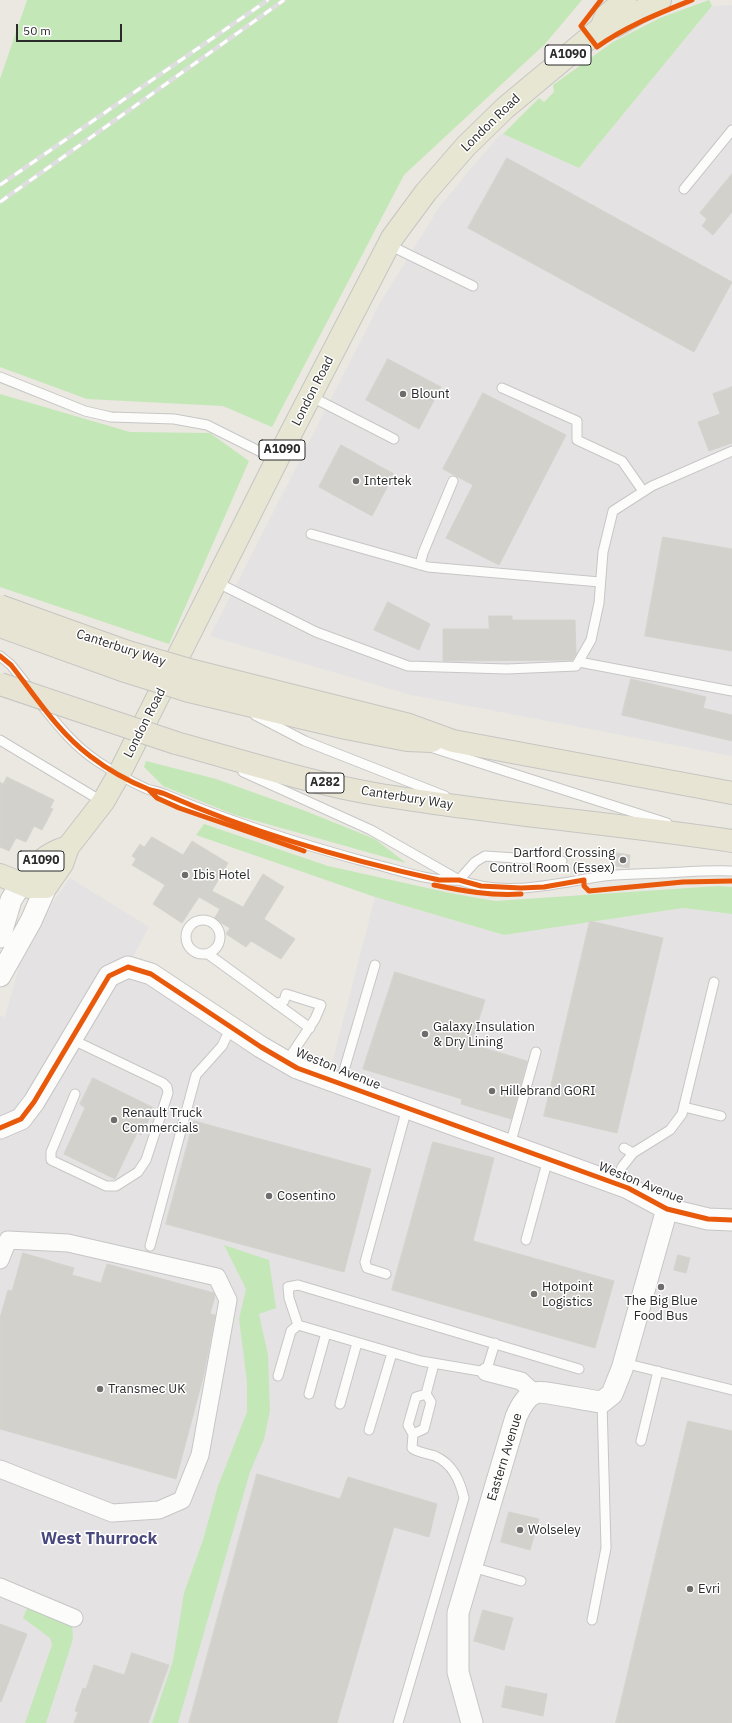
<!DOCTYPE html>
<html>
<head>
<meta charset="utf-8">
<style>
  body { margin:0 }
  #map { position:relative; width:732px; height:1723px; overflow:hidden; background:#eae8e1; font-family:"IBM Plex Sans",sans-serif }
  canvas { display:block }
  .scale { position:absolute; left:16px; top:24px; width:106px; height:18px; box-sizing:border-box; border:2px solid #2b2b2b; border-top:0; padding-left:5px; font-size:12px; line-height:14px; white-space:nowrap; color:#2b2b2b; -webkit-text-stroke:3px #fff; paint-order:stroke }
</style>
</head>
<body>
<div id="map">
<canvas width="732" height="1723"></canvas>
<div class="scale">50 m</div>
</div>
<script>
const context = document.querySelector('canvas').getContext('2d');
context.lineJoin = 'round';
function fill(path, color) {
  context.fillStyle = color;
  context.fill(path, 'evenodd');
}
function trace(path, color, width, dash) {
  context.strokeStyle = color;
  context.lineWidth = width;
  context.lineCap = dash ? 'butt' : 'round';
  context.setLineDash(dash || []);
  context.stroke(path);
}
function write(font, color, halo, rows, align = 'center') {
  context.font = font + ' "IBM Plex Sans",sans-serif';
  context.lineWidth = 3;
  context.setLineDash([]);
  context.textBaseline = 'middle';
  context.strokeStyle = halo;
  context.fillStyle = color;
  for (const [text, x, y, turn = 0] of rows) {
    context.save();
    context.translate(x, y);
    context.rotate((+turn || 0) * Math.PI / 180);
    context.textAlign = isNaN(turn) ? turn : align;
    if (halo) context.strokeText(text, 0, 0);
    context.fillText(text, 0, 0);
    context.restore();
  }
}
const industrial = new Path2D(`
  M732,5V756L411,695L210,636L380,303L438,209L462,179L499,136L503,134L579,168L712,6Z
  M70,878L149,927L128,966L328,1079L375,897L504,935L683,908L732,914V1723H0V1016L5,1017L19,966L53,902Z`);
const green = new Path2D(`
  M27,0H582L545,44L404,175L272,427L223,406L87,399L0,367V79Z
  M709,0L712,6L579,168L503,134L539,98L544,102L554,92L553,85L613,42L660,18Z
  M0,394L130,432L210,433L249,461L169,644L0,587Z
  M146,761L216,779L308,812L375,839L406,863L235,815L163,786L144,767Z
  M204,824L328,866L450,893L495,901L718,886L732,887V914L683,908L504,935L375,897L196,835Z
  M224,1245L269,1260L276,1308L259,1314L268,1355L270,1411L264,1439L250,1472L178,1723H152L173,1661L184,1593L203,1540L218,1486L247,1412V1382L239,1319L246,1289Z
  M29,1604L72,1623L73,1639L46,1723H25L52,1645L50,1638L23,1618Z`);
const building = new Path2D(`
  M507,158L732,282L694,352L468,228Z
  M732,174V212L713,235L702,226L707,219L700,213Z
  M388,359L441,387L419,429L366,400Z
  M732,387V443L709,451L698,422L720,414L713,394Z
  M483,393L566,435L499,565L446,538L473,485L443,469Z
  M341,445L394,474L372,516L319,487Z
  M663,537L732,549V651L645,636Z
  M388,602L430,624L419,650L374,630Z
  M489,616H512V620H575L576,655L572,660L443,661V629H489Z
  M631,679L706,697L703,708L732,715V741L622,715Z
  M7,777L54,800L50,808L53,809L42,830L34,826L26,842L16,838L9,851L0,847V782L3,784Z
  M152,837L183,855L192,841L228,863L212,891L243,907L263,874L284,887L264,919L295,939L281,959L251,941L246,947L226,934L230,928L214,919L220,909L199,897L182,923L153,904L165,885L132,865L136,859L132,856L140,844L144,847Z
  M617,853L630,855L629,868L616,866Z
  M590,921L663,938L617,1133L544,1116Z
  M395,972L485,1000L471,1044L527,1061L511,1119L461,1104L462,1099L363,1069Z
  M93,1078L154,1108L141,1135L137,1133L115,1179L64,1154L85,1108L80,1104Z
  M194,1121L371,1169L344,1272L166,1224Z
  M433,1142L494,1158L473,1241L614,1281L595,1348L392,1290Z
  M23,1253L74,1268L72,1275L101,1283L107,1264L214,1293L215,1296L210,1314L215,1315L204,1374L176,1479L0,1429V1318L8,1290L12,1291Z
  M678,1255L690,1258L686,1273L674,1270Z
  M688,1421L732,1431V1723H616Z
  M257,1474L340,1499L348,1477L437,1504L429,1537L394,1527L337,1723H189Z
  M509,1512L539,1519L530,1550L501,1542Z
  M483,1610L513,1618L504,1650L474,1641Z
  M0,1624L27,1634L1,1702L0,1701Z
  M132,1653L169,1665L148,1723H74L78,1712L75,1711L83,1688L86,1689L94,1665L124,1675Z
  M506,1686L547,1694L543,1716L502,1707Z`);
const service = new Path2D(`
  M684,189L732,130
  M389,245L473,286
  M0,377L85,411L111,417L174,419L207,425L277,460
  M502,388L577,421V440L622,461L643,491
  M310,396L394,439
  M311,534L428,567L600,582
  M420,565L423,553L453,481
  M216,582L316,632L408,666L507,669L576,666L591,640L599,603L603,552L613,511L652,486L732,451
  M0,656L11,665L30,689
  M579,662L732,691
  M40,703C57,724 73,745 97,761C112,771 129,781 147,789C152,791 158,791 164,794C230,822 300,844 370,863C399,870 429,882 459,880L475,862L485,856L562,861
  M255,715L305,741L445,796
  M0,740L103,802
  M427,746L667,823
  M243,772L371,830L459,880C506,898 556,883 604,876C623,874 642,874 662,873C685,872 709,870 732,871
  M186 937a17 17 0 1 1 34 0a17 17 0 1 1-34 0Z
  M208,954L310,1028
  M276,1004L284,1001L286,994L321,1005L315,1019L287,1061
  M71,1039L163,1083L167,1087L168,1093L146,1160L138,1172L116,1186H106L51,1160V1152L75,1094
  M340,1084L375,965
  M684,1107L721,1116
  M510,1145L536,1052
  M624,1148L633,1153
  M615,1183L618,1179L622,1167L633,1153L670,1130L682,1114L714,982
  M526,1240L548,1159
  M150,1246L196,1075L222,1046L231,1027
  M386,1274L367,1268L365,1262L407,1108
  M495,1343L486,1372L421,1361L298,1325L289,1298L288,1287L298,1285L579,1369
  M624,1363L732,1390
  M278,1376L291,1331L298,1325
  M309,1394L326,1333
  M426,1394L434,1364
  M340,1404L357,1343
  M369,1430L392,1353
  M641,1441L658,1371
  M472,1567L521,1581
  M592,1620L606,1548L602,1402
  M398,1723L464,1498C460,1481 453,1464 435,1456C427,1453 418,1453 412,1448L413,1434L408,1425L416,1397L426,1394L431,1402L424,1429L413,1434`);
const minor = new Path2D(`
  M0,1260L8,1240L68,1243L217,1277L228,1300L200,1455L182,1500L159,1510L112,1513L0,1469
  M486,1372L521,1381L534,1393
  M0,1587L74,1618`);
const tertiary = new Path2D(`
  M0,937L11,900L21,884
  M0,976L31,921L46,887
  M0,1128L21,1119L34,1102L109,976L128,967L151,974L261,1047L297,1068L628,1188L667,1209L708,1219L732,1220
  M472,1723L458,1672V1613L516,1417C520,1408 525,1397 535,1393C543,1390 588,1401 602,1402L612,1394L622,1369L667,1209`);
const primary = new Path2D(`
  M602,27L615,26L660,0
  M0,875L29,887H46L62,864L68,847L103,802L119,774L277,460L392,238L426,192L466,146L505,108L601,28L606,16L625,0
  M21,884C37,864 43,855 68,847`);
const trunk = new Path2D(`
  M193,671L409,725L453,741L732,793
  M189,691L346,728L407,740L432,741
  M176,743C242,761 307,782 375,794C493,814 613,823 732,841`);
const rail = new Path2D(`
  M0,185L268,0
  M0,202L284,0`);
const trunkBridge = new Path2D(`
  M0,606L128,652L193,671
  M0,626L122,670L189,691
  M0,684L176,743`);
const cycleway = new Path2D(`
  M601,0L581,26L597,47C626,26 660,13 692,0
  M0,656L11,665C36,697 58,732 90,756C107,769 128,781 148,789C154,791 160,792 165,794C250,832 348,860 439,880H459L481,886L521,888L544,887L584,880V886L589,891L683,882L732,881
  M149,790L157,798L179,808L304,851
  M434,885C463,891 491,896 521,894
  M0,1128L21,1119L34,1102L109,976L128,967L151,974L261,1047L297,1068L628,1188L667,1209L708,1219L732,1220`);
const markers = [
  [403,394,4,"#6e6d6b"],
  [356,481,4,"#6e6d6b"],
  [623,860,4,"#6e6d6b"],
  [185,875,4,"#6e6d6b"],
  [425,1034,4,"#6e6d6b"],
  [492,1091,4,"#6e6d6b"],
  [114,1120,4,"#6e6d6b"],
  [269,1196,4,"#6e6d6b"],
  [661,1287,4,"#6e6d6b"],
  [534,1294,4,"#6e6d6b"],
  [100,1389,4,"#6e6d6b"],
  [520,1530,4,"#6e6d6b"],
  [690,1589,4,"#6e6d6b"]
];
const shields = [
  [568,55,46],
  [282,450,46],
  [325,783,38],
  [41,861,46]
];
const shieldNames = [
  ["A1090",568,55],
  ["A1090",282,450],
  ["A282",325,783],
  ["A1090",41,861]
];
const streetNames = [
  ["London Road",491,123,-44],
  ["London Road",313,391,-63],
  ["Canterbury Way",121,648,18],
  ["London Road",145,723,-63],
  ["Canterbury Way",407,798,9],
  ["Weston Avenue",338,1069,22],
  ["Weston Avenue",641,1183,22],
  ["Eastern Avenue",505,1457,-73]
];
const poiNames = [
  ["Blount",411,394],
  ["Intertek",364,481],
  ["Dartford Crossing",615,853,"right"],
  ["Control Room (Essex)",615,868,"right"],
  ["Ibis Hotel",193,875],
  ["Galaxy Insulation",433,1027],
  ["& Dry Lining",433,1042],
  ["Hillebrand GORI",500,1091],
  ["Renault Truck",122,1113],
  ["Commercials",122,1128],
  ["Cosentino",277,1196],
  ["Hotpoint",542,1287],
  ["Logistics",542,1302],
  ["The Big Blue",661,1301,"center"],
  ["Food Bus",661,1316,"center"],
  ["Transmec UK",108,1389],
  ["Wolseley",528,1530],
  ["Evri",698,1589]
];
const districtNames = [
  ["West Thurrock",99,1539]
];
fill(industrial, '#e5e2e4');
fill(green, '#c4e7b8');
fill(building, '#d3d1cc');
trace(building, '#d5d3cd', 1);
trace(service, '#c7c6c6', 11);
trace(minor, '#c7c6c6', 19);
trace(tertiary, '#c7c6c6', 23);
trace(primary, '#c5c5c2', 24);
trace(trunk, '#c5c5c2', 24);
trace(service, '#fcfcfa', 9);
trace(minor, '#fcfcfa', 17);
trace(tertiary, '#fcfcfa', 21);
trace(primary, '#e7e6d3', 22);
trace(trunk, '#e8e4d4', 22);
trace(rail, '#dededf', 4.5);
trace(rail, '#fff', 3, [9]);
trace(trunkBridge, '#c5c5c2', 24, []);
trace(trunkBridge, '#e8e4d4', 22);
trace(cycleway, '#e8590c', 5);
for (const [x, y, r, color] of markers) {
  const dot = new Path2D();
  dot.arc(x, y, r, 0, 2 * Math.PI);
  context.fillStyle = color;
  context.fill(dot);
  trace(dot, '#fff', 1.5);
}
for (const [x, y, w] of shields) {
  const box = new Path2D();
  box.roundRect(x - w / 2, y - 10, w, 20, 3);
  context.fillStyle = '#fff';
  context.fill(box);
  trace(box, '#2b2b2b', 1);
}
write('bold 12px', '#2b2b2b', null, shieldNames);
write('13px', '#2b2b2b', '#fff', streetNames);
write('13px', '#2b2b2b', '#fff', poiNames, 'left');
write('bold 17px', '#49497f', '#fff', districtNames);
</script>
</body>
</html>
